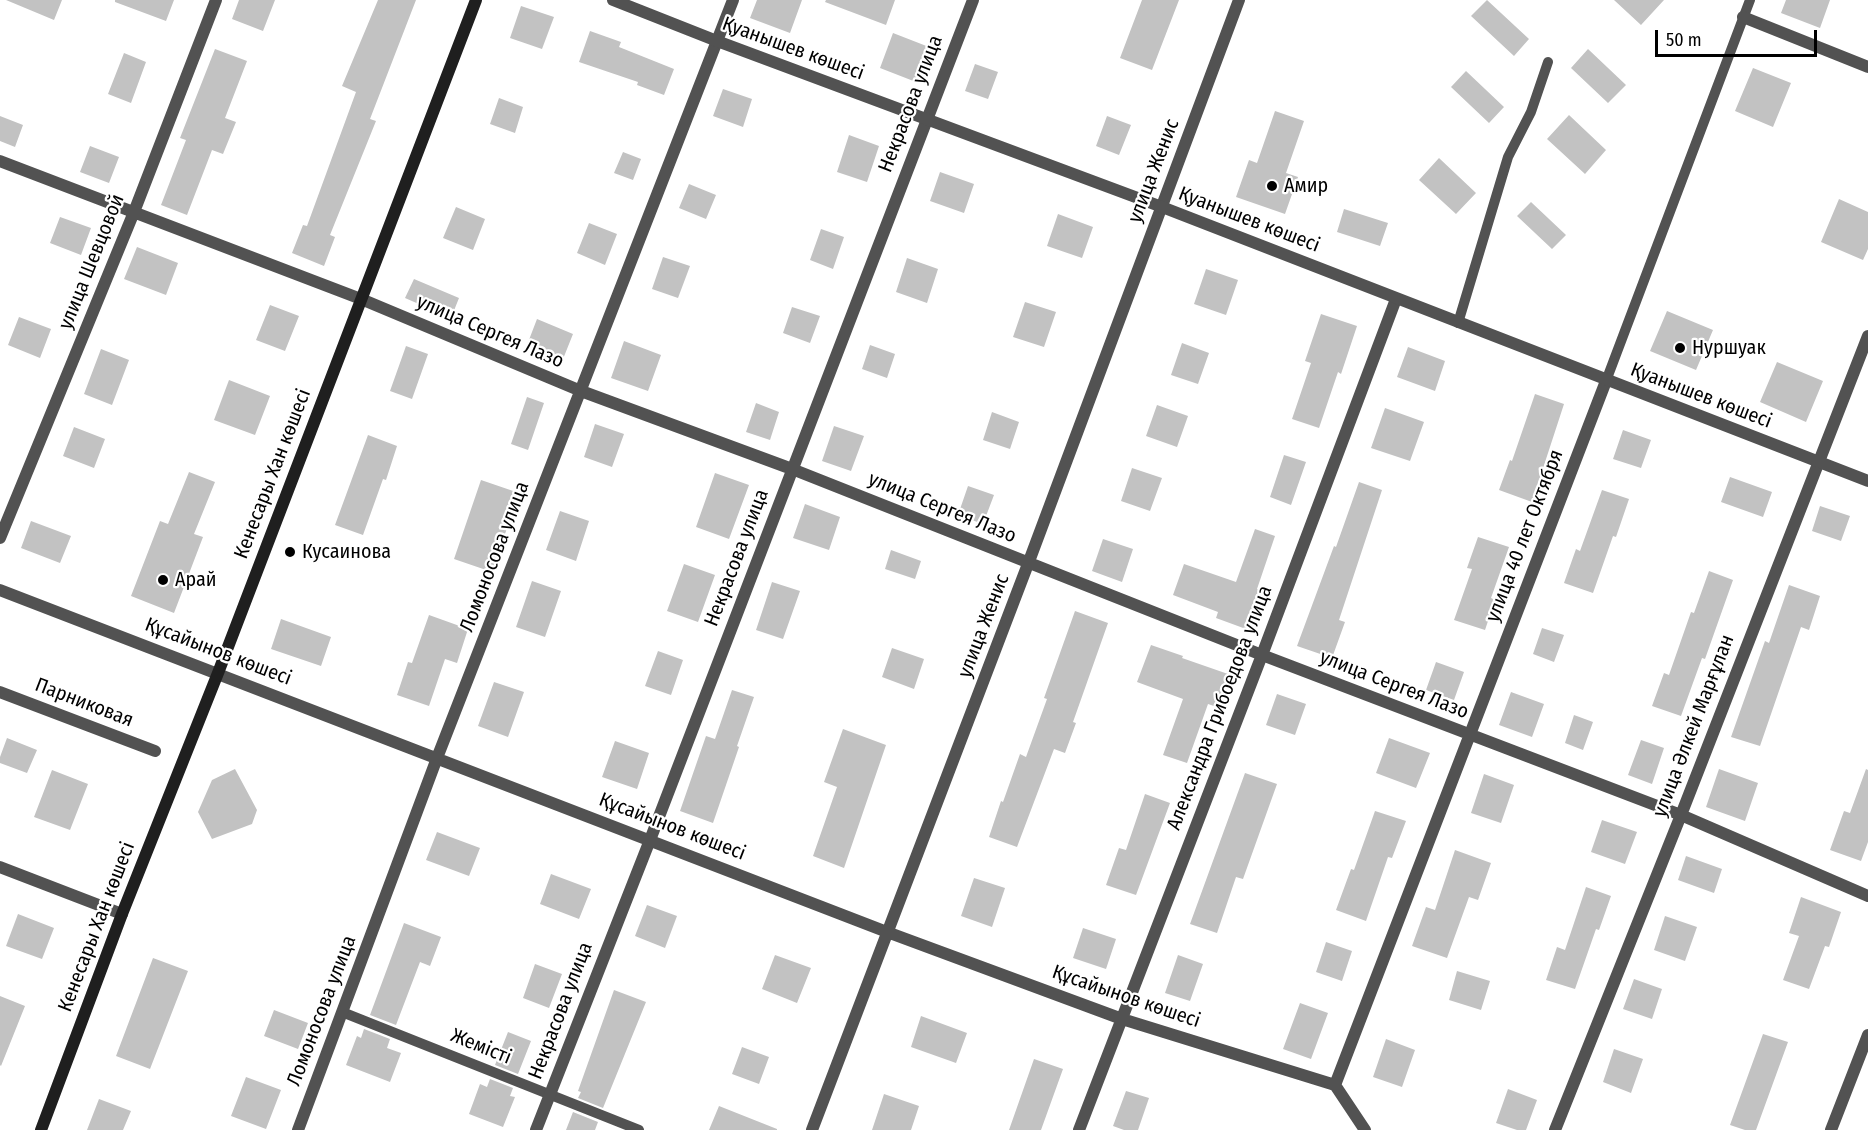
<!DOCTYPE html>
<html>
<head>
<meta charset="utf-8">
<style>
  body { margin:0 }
  #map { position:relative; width:1868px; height:1130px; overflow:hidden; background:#fff; font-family:"Fira Sans Condensed",sans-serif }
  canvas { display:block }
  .scale { position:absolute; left:1655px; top:30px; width:162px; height:27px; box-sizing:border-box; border:3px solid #000; border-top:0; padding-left:8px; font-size:18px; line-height:21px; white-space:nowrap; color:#000; -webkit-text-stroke:4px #fff; paint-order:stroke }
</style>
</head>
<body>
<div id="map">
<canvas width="1868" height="1130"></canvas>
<div class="scale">50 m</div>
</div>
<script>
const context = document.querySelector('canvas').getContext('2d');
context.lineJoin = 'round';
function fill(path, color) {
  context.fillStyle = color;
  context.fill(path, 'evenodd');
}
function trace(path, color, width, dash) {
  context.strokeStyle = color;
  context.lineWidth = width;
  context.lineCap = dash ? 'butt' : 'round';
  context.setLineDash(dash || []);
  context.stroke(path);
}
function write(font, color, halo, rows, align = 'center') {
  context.font = font + ' "Fira Sans Condensed",sans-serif';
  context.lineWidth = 4.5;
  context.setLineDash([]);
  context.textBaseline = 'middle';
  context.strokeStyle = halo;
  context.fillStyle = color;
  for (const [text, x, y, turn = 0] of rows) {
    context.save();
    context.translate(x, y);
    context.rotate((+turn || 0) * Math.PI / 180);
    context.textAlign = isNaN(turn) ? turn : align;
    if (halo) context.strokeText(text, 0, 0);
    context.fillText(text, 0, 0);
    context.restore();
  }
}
const building = new Path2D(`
  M6,0H62L54,20Z
  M115,0H174L166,21L115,2Z
  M239,0H275L263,31L232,19Z
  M378,0H416L370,119L376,121L330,235L335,237L324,266L292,253L303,225L307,226L356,92L342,86Z
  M757,0H802L790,33L750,18Z
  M826,0H895L886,25L825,2Z
  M1142,0H1179L1152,70L1120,58Z
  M1487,0L1529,39L1514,56L1471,16Z
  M1614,0H1664L1641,25Z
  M1786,0H1830L1820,28L1781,13Z
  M521,6L554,17L542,49L510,38Z
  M590,31L621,42L619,47L674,69L664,95L637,85L638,82L579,62Z
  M893,33L929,47L916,82L880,68Z
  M215,49L247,61L225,118L236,122L223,154L212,150L187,215L161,205L186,140L180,138Z
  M1588,49L1626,85L1608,103L1571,68Z
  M124,53L146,62L131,103L108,94Z
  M975,64L998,72L988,99L965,91Z
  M1753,68L1791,83L1773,127L1735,111Z
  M1466,71L1504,107L1489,123L1451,87Z
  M723,89L752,99L743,127L713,116Z
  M499,98L523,107L515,133L490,124Z
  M1275,111L1304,121L1286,173L1298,177L1285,214L1236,197L1249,160L1257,163Z
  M1569,115L1606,150L1585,174L1547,139Z
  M0,116L23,125L15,147L0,141Z
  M1107,116L1131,125L1119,155L1096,146Z
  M849,135L879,146L867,182L837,172Z
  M90,146L119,157L109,183L80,172Z
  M623,152L641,159L633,180L614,173Z
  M1439,158L1476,193L1456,214L1419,180Z
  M940,172L974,184L964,213L930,201Z
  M689,184L716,195L706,219L679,208Z
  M1839,199L1868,212V249L1863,260L1821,242Z
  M1531,202L1566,235L1552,249L1517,216Z
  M456,207L485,219L473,250L443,238Z
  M1344,209L1388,223L1380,246L1337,232Z
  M1058,214L1093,227L1082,258L1047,246Z
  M60,217L91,228L81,255L50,243Z
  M589,223L617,234L605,265L577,253Z
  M821,229L844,237L833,269L810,260Z
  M137,247L178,263L166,295L124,279Z
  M663,257L690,266L678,298L652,289Z
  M907,258L938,269L927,303L896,292Z
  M1206,269L1238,280L1226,315L1194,304Z
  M414,279L459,298L451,318L405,298Z
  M1025,302L1056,312L1044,347L1013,337Z
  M270,305L299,316L285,351L256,340Z
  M792,307L820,316L810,343L783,333Z
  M1667,311L1713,330L1696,370L1650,351Z
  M1321,314L1357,326L1341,374L1338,372L1319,428L1292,419L1311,363L1305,361Z
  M19,317L51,329L40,358L8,345Z
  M537,319L573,334L563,359L527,345Z
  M624,341L661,355L648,391L611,378Z
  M1182,343L1209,353L1198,384L1171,375Z
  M870,345L895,354L887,378L862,369Z
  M406,346L428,354L412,399L390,391Z
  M1408,347L1445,361L1435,391L1397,377Z
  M101,349L129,360L112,405L84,394Z
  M1777,362L1823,381L1806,422L1760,402Z
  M229,380L270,396L255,435L214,420Z
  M1535,394L1564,404L1532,502L1499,490L1510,460L1512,461Z
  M527,397L544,403L528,450L511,444Z
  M756,403L779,412L770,440L746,432Z
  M1157,405L1188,416L1177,447L1146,436Z
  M1385,408L1424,422L1410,461L1371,448Z
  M992,412L1019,422L1010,449L983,440Z
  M595,424L624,434L612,467L584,457Z
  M834,426L864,436L851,471L822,461Z
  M74,427L105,439L94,468L63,456Z
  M1623,430L1651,440L1641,468L1613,459Z
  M368,435L397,446L386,480L383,479L363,535L335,525Z
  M1284,455L1306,462L1291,505L1270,497Z
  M1132,468L1162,478L1150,511L1121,501Z
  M189,472L215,482L194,534L203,537L174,613L131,596L160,521L168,524Z
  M715,473L749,485L729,539L696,527Z
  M1730,477L1772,492L1763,517L1721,502Z
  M481,480L519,493L492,572L454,559Z
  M1359,482L1382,490L1339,620L1345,622L1332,658L1297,646L1334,546L1336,547Z
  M968,486L994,495L983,524L958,515Z
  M1602,490L1629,499L1616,537L1613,536L1593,593L1564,583L1576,549L1580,551Z
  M805,504L840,517L829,550L793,538Z
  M1820,506L1850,516L1841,541L1812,531Z
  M560,511L589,521L576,561L546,550Z
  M31,521L71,536L60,563L21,548Z
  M1255,529L1275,536L1257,589L1260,590L1246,629L1216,618L1218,612L1173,595L1184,564L1236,582Z
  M1478,537L1509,547L1491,598L1495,600L1485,630L1454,620L1472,569L1467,568Z
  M1103,539L1133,549L1122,582L1092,571Z
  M891,550L921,561L915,579L885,569Z
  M684,564L715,575L698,622L667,611Z
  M1709,571L1733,580L1705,659L1702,658L1681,716L1652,706L1664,673L1669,675L1691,612L1694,613Z
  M532,581L561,591L545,637L516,627Z
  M772,582L800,591L783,639L756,630Z
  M1789,585L1820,596L1809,630L1801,627L1760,746L1731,737L1765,641L1769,643Z
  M1075,611L1108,623L1073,722L1076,723L1065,753L1054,749L1017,847L989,837L1001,801L1003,802L1020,754L1026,757L1047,699L1044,698Z
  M429,615L468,629L457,663L445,659L429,706L397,695L408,662L412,663Z
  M281,619L331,637L321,666L271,649Z
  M1542,628L1564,635L1554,662L1533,654Z
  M1151,645L1183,656L1182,658L1228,674L1217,707L1208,704L1187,763L1163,755L1183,699L1137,682Z
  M892,648L924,659L914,689L882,677Z
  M658,651L683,660L671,695L645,686Z
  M1436,662L1464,672L1454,700L1426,690Z
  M494,682L524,692L508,737L478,726Z
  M732,690L754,697L737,746L739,747L713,823L680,811L706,736L715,739Z
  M1511,692L1544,704L1532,737L1499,725Z
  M1277,694L1306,704L1295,735L1266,725Z
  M1574,715L1593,722L1583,750L1565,743Z
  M843,729L886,745L844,868L813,856L837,787L824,782Z
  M7,738L37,750L27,773L0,763V757Z
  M1389,738L1430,753L1416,788L1376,773Z
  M1641,740L1664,748L1652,784L1628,775Z
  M615,741L649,753L637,789L602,777Z
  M235,769L257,810L252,824L212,839L198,812L212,780Z
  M1719,769L1758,783L1745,821L1706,807Z
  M1866,769L1868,770V842L1861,861L1830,850L1844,811L1850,813Z
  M52,770L88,784L70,830L34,817Z
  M1245,773L1277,784L1243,879L1236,877L1217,933L1190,924Z
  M1484,774L1514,785L1501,823L1471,813Z
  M1145,794L1170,803L1136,895L1106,885L1119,848L1126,850Z
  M1375,811L1406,821L1392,858L1388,857L1366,921L1336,910L1351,869L1354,870Z
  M1602,820L1637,832L1625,864L1591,852Z
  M437,832L480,848L469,876L426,860Z
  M1455,850L1491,863L1478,900L1469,897L1447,958L1412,946L1426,907L1435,910Z
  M1686,856L1722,869L1714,893L1678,880Z
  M551,874L591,889L579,919L540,904Z
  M974,878L1005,888L992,927L961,916Z
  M1586,887L1611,896L1599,930L1596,929L1575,989L1546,980L1557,947L1565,950Z
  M1801,897L1841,912L1829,947L1825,946L1809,989L1783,980L1799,936L1789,933Z
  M647,905L677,916L665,948L635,936Z
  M18,914L54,928L42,959L6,946Z
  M1665,916L1697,927L1685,961L1654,950Z
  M404,923L441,937L430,966L420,962L396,1025L370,1015Z
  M1083,928L1116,939L1106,969L1073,958Z
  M1326,942L1352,951L1342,981L1316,972Z
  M775,955L811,968L797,1003L762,989Z
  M1178,955L1203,964L1190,1001L1165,993Z
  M153,958L188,971L150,1069L116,1056Z
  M535,964L562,974L549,1008L523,998Z
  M1457,971L1490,981L1481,1010L1449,1000Z
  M1634,979L1662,989L1652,1019L1623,1009Z
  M614,990L646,1002L603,1108L578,1098L581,1092L578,1091Z
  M0,996L25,1006L1,1066L0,1065Z
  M1300,1003L1328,1013L1311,1059L1283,1049Z
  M274,1010L308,1023L298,1049L264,1036Z
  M921,1016L967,1033L956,1063L911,1047Z
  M364,1029L390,1039L387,1048L401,1053L390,1082L346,1065L357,1036L361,1038Z
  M508,1032L531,1041L518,1074L495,1065Z
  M1763,1034L1788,1042L1756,1130H1745L1730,1125Z
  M1386,1039L1415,1050L1402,1087L1373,1077Z
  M742,1047L769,1057L759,1084L732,1074Z
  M1614,1049L1643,1059L1631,1093L1603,1082Z
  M1034,1059L1063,1069L1041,1130H1009Z
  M246,1077L281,1090L266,1129L231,1116Z
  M490,1079L513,1088L510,1096L515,1097L503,1127L469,1114L480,1084L487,1087Z
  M1508,1089L1537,1100L1526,1130H1517L1496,1123Z
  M1126,1091L1149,1098L1138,1130H1124L1113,1126Z
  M884,1094L919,1106L911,1130H872Z
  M99,1099L131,1111L123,1130H87Z
  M719,1106L777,1129V1130H709Z
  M573,1112L598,1122L595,1130H566Z`);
const service = new Path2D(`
  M1458,323L1508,157L1531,112L1548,62
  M1606,381L1750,0
  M342,1012L639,1130`);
const minor = new Path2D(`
  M1743,17L1868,67
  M0,161L361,299L581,391L792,469L1262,655L1681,815L1868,896
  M0,538L134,212L216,0
  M0,590L887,932L1122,1019L1335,1085
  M0,692L155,751
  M0,867L122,914
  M1335,1085L1606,381
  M1335,1085L1365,1130
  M298,1130L437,758L733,0
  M536,1130L650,840L973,0
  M812,1130L1028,564L1239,0
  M1079,1130L1262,655L1396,299
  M1555,1130L1681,815L1868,336
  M1831,1130L1868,1035`);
const tertiary = new Path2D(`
  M613,0L717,41L1162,207L1868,481`);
const secondary = new Path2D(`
  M41,1130L122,914L218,673L476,0`);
const markers = [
  [1272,186,6,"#000"],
  [1680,348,6,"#000"],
  [290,552,6,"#000"],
  [163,580,6,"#000"]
];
const streetNames = [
  ["Қуанышев көшесі",793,49,20],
  ["Некрасова улица",911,104,-69],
  ["улица Женис",1154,171,-69],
  ["Қуанышев көшесі",1249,220,21],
  ["улица Шевцовой",92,262,-68],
  ["улица Сергея Лазо",490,332,23],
  ["Қуанышев көшесі",1701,396,21],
  ["Кенесары Хан көшесі",273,474,-69],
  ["улица Сергея Лазо",942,508,22],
  ["улица 40 лет Октября",1525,536,-69],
  ["Ломоносова улица",495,557,-69],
  ["Некрасова улица",737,558,-69],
  ["улица Женис",984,626,-69],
  ["Құсайынов көшесі",218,652,21],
  ["улица Сергея Лазо",1394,685,21],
  ["Парниковая",84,703,21],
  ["Александра Грибоедова улица",1220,708,-69],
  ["улица Әлкей Марғұлан",1694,726,-69],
  ["Құсайынов көшесі",672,827,21],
  ["Кенесары Хан көшесі",97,927,-69],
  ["Құсайынов көшесі",1126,997,19],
  ["Ломоносова улица",322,1011,-69],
  ["Некрасова улица",561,1011,-69],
  ["Жемісті",481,1047,22]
];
const poiNames = [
  ["Амир",1284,186],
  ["Нуршуак",1692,348],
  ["Кусаинова",302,552],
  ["Арай",175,580]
];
fill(building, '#c2c2c2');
trace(service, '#525252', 10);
trace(minor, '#525252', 12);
trace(tertiary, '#525252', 12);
trace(secondary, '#1f1f1f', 12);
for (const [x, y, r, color] of markers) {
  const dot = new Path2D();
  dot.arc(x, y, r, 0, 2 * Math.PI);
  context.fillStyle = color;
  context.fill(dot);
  trace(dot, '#fff', 2);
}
write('20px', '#000', '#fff', streetNames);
write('20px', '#000', '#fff', poiNames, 'left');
</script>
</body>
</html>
